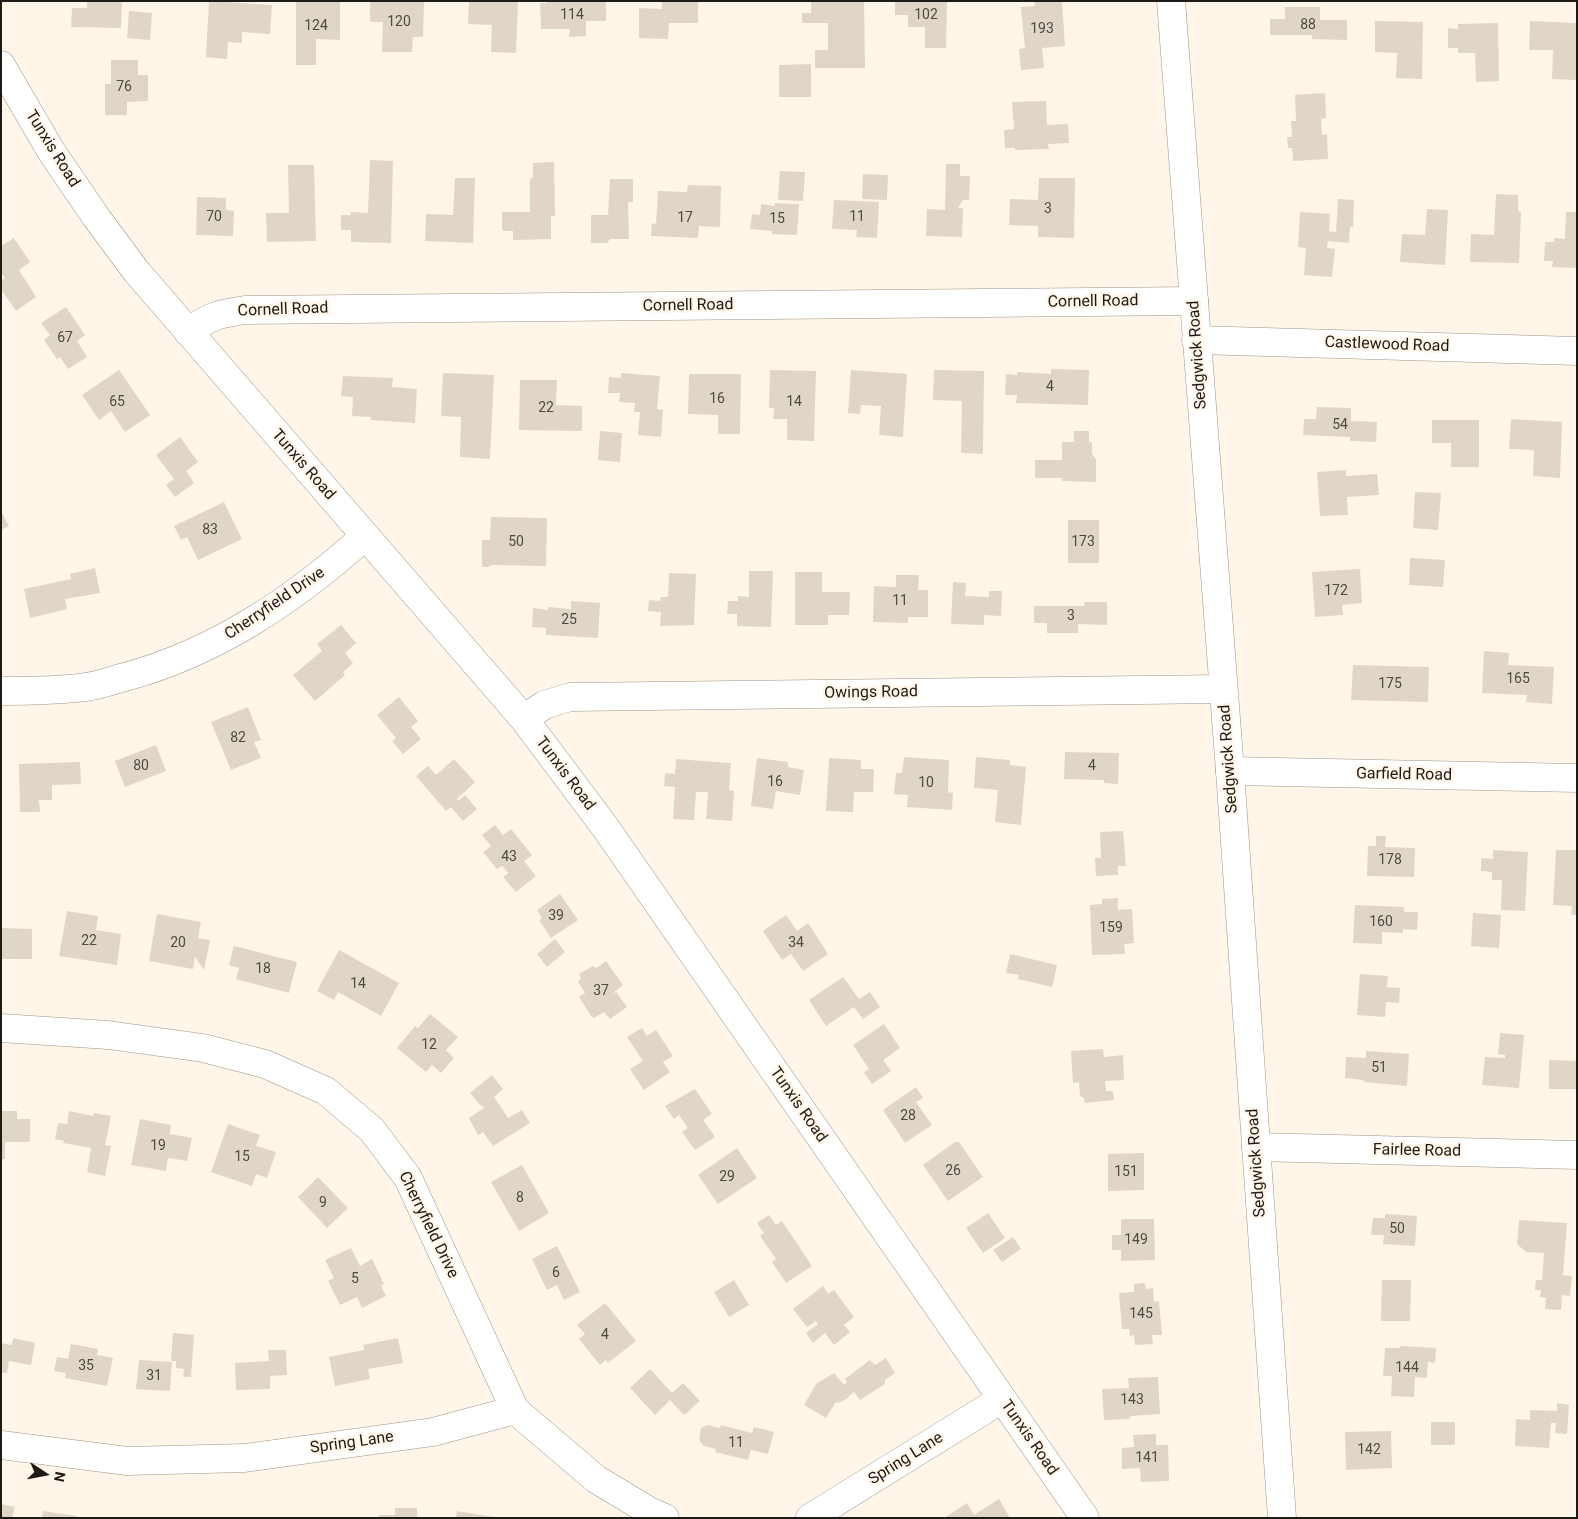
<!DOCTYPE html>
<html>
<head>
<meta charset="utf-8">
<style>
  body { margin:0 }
  #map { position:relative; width:1578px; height:1519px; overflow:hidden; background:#fff5e8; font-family:Roboto,sans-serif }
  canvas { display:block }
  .frame { position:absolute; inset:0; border:2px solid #1e1b16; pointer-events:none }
  .north { position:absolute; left:20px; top:1449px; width:50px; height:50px; -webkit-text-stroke:4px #fff5e8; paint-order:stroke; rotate:101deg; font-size:14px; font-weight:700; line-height:20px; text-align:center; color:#1e1b16 }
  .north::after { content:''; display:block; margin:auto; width:18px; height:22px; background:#1e1b16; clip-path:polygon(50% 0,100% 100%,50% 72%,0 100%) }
</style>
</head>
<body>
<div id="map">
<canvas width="1578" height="1519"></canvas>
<div class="frame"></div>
<div class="north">N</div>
</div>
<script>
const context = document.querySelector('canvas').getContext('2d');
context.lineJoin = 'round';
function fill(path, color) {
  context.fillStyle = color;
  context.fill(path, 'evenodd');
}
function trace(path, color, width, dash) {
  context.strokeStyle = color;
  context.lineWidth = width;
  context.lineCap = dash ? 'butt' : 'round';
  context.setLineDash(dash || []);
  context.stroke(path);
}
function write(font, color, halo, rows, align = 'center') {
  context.font = font + ' Roboto,sans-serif';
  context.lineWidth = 5;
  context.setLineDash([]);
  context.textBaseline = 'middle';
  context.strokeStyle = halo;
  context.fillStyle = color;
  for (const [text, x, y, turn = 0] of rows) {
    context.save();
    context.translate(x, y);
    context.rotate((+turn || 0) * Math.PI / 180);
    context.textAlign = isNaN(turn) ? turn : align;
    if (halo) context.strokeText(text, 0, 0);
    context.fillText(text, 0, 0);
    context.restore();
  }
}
const building = new Path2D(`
  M87,1H122L121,28L71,27L72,8H87Z
  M209,1L272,5L270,34L242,32V43L228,42L227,59L206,57Z
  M296,1H340V40L316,39V65H296Z
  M382,1H424L423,37H413L412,52H382L383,22H370V2Z
  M469,1H518L516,53L491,52L492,25L468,24Z
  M547,1H606V21H586V36L569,37L570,29H541L540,3H547Z
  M662,1H698V23H669L668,39L639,38V8L662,9Z
  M811,1H864L865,68H815V50H828V23H802V13H811Z
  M895,1H947L946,48H925V27H908V15H895Z
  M1034,1H1062L1065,46L1042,48L1044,68L1021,70L1019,49L1025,48L1021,7L1035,6Z
  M1285,7H1320V20H1347V40L1312,39V35H1270V19H1285Z
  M129,11L152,13L150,40L127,38Z
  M1375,21L1423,22L1422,79L1396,78L1397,53L1375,52Z
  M1530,21L1577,23L1576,80L1552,79L1553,50H1529Z
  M1498,23L1499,81L1476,82L1475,53H1458V48H1448V28L1458,29V24Z
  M111,60H138V75H148V101L127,102V115H105V84H111Z
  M811,64V97H779V65Z
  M1325,93L1326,118L1321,119L1322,135L1327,134L1328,159L1293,161L1292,148H1288L1287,137H1292L1291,121H1296L1295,95Z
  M1046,101L1047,125L1068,124L1069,143L1048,144L1049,149L1015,150V148H1005L1004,130L1014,129L1012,102Z
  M370,160L393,161L391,243L351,242V230H341V215H351V212L368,213Z
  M554,162L555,216H551V239L513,240V231H503L502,229V212H530V178H533V163Z
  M946,164H960V176H970L969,200H963L958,208H963L962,237L926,236L927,209L945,210Z
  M288,165H314L316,241L267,242L266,213H289Z
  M780,171L805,172L803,201L778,200Z
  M863,174L888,175L887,200L862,199Z
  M455,178H475L473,243L425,241L426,214L453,215Z
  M1039,178H1075L1074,238L1038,237V226L1009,225L1010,199L1038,200Z
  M610,179H633V202H628L629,239H610L607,243H591V215H608Z
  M688,185L721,186L720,227L699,226L698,238L651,236L652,223L656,224L658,191L687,192Z
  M1496,194L1518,195V211L1521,212L1519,263L1470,262L1471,234L1494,235Z
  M197,197L226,198V210L234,211L233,236L196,235Z
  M1338,199L1354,200L1353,227H1350L1349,243L1328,241L1327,248L1335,249L1332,277L1304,275L1306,248L1298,247L1300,212L1330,214L1329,231L1336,232Z
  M834,200L879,202L877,238L856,237L857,230L832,229Z
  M775,203L799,204L797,235L772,234V231L750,229L752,214L760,215L761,204L774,206Z
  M1427,209L1448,210L1445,265L1400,262L1402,234L1425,235Z
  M1566,212H1577V268L1552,267L1553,261H1544L1545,242H1554V238L1565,239Z
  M14,238L30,262L19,270L36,297L16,311L1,289V281L5,278L1,272V246Z
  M66,307L85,335L77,341L87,357L68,369L60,357L57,359L44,340L50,335L41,323Z
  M1051,369L1089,370L1088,405L1016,403L1017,395H1005L1006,374L1017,375V372L1051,374Z
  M119,370L150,415L125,432L111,411L99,420L82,395Z
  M770,370L816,371L814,441L787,440V419H773L774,408H769Z
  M851,370L907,374L903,437L879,435L881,406L861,405L860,414L848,413Z
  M934,370L984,371L983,454L961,453L962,401L933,400Z
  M443,373L494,375L490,459L460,457L461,417L441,416Z
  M621,373L660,376L657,409L663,410L661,437L638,435L640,412H634L635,403L619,402L620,393H608L609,377L621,378Z
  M689,374H741L740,434H718V415L688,414Z
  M343,376L393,378L392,387L417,389L415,423L371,420V417L352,416L353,397L341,396Z
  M520,380H557L556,405L582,406V431L519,430Z
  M1317,407L1351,408V421L1377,422L1376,442L1350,441V437L1303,435L1304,419H1316Z
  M1511,419L1562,422L1560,478L1533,476L1534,450L1509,449Z
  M1432,420H1479V467H1451V443H1432Z
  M600,431L622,433L620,462L598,460Z
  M1074,431H1089V442H1092V454L1096,459V482L1062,481V478H1035V460H1062V442H1074Z
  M180,437L198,462L186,471L194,483L175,497L166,485L174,479L156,455Z
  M1346,470V476L1377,474L1379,495L1347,497L1348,515L1320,516L1317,472Z
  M1415,492L1441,493L1438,530L1413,528Z
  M224,502L242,539L198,560L187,537L181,540L174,526Z
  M1,511L9,526L1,530Z
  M491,517L547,518L546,566L491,565L489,567H482V540H490Z
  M1068,520H1099V563H1068Z
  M1410,558L1445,560L1443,587L1409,585Z
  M95,568L100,593L65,599L67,609L30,618L24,589L71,579L70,574Z
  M1360,569L1362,603L1342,605L1343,615L1315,617L1312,572Z
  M749,571H773L771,627L737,626V614H727L728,601H738V596L749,597Z
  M795,572H822V592H850L849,615H828V625H795Z
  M669,573L696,574L694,625L660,626L661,612L648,611L649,600L660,601L661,597H668Z
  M896,575H919L918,590H928V617H908V623L873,622L874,586L896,587Z
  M953,582L966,583L965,596L989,597V591H1002L1001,616L984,615V625L951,624Z
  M571,601L600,603L598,638L546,635V628L532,627L533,608L548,610V607L571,609Z
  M1085,602H1107V625L1078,624V633H1047V623H1034V606H1084Z
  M341,625L356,643L345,653L353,663L343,672L345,675L315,701L293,675L322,651L317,644Z
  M1484,651L1509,653L1508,665L1554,667L1552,704L1526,702L1527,695L1482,693Z
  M1353,665L1429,667L1428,702L1351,700Z
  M399,697L418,721L411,727L421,739L403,754L392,741L396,738L377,715Z
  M248,707L261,740L254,742L261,758L231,770L211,722Z
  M156,745L166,771L125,787L115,761Z
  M1065,752L1119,753L1118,784L1104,783V780L1064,779Z
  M904,757L949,760L948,792L953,793L952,810L907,807L908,795L894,794L896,773H902Z
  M976,757L1010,760V765L1026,767L1021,825L995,822L998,790L974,788Z
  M757,758L788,762V767L804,770L800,795L776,791L773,809L751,806Z
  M829,758L861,760V769H874L873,792H854L853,812L826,811Z
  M454,759L475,782L457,799L458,801L465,795L477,809L463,821L451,807L446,811L416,776L428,766L436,775Z
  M676,759L731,763L729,790L734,791L732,821L706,819L708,792H696L694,820L673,819L675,787L664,786L665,773L675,774Z
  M80,762L81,784L52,785V800H39L40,812H20L19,764Z
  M495,825L503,835L511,829L532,855L524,861L536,876L516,892L503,877L508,873L502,866L497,869L483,852L491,846L482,835Z
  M1123,831L1126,866H1118V875L1096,876L1095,858H1101L1100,832Z
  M1376,836H1386L1385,847L1415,848L1414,877L1367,876L1368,846H1376Z
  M1493,850L1528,852L1525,911L1501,910L1502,880H1492V872L1481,871V858L1493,859Z
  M1556,850H1577V915H1571L1572,906L1553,905Z
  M560,894L578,920L551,938L539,920L542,918L537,910Z
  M1118,898V910L1132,909L1134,943L1124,944L1125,954L1092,955L1090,905L1102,904V899Z
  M1355,905L1404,907V912H1418L1417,930L1403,929V933L1382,932V944L1353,943Z
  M67,911L98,916L96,930L121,934L117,965L59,956Z
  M1473,913L1501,915L1499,948L1471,946Z
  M157,914L201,922L198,938L210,940L204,970L195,957L193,969L149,961Z
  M786,915L797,931L808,923L828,954L803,971L791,954L782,960L763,931Z
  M1,928L32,929V959H1Z
  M555,939L565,952L547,967L537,954Z
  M234,946L297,962L289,993L236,979L239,968L229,965Z
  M339,950L399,983L381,1016L338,992L334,1000L317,991Z
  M1010,954L1057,965L1052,987L1018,979L1019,975L1006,973Z
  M606,961L623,985L612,994L616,992L627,1007L610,1019L604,1012L594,1018L591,1016L579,997L585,993L578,982L581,978L579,974L593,966L596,968Z
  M1360,974L1388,976L1387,987L1400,988L1399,1003L1386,1002L1385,1017L1357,1015Z
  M843,977L859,999L870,992L880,1007L863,1019L854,1007L826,1026L809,1000Z
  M430,1014L458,1037L446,1050L454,1058L441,1073L432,1065L426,1072L397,1048L415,1026L418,1028Z
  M884,1024L900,1048L883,1060L891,1071L872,1084L864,1072L869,1069L853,1045Z
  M642,1028L647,1036L656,1030L673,1056L663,1062L670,1072L644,1090L630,1069L643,1061L627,1037Z
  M1500,1033L1524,1035L1519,1088L1482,1085L1485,1057L1505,1058V1055L1498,1054Z
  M1103,1049L1104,1057L1123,1055L1124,1080L1105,1081L1106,1091H1113L1114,1100L1084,1103V1098L1080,1096L1079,1082L1073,1083L1071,1051Z
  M1366,1051L1409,1054L1407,1086L1364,1082L1363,1080L1345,1078L1346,1057L1366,1058Z
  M1549,1060L1577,1061V1089H1549Z
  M492,1075L503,1089L494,1097L508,1118L522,1110L530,1123L493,1146L483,1132L478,1135L469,1118L485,1107L481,1106L470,1093Z
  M916,1087L923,1098L916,1102L932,1125L905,1143L883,1110Z
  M695,1089L712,1114L703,1120L715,1137L695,1150L682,1132L688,1128L679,1115L674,1119L665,1106Z
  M1,1111H17V1119H30V1142H5V1159H1Z
  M69,1111L93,1116L94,1113L111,1116L105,1145L111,1146L105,1176L87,1172L91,1148L63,1143L64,1141L55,1139L58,1123L67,1124Z
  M140,1119L171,1125L170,1134L192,1138L187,1161L168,1158L166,1171L131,1165Z
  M228,1124L260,1135L256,1146L276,1152L267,1178L256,1174L252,1186L211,1172Z
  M955,1142H959L983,1177L948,1201L923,1165Z
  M737,1148L757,1178L718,1204L698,1175Z
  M1144,1153V1190L1108,1191V1154Z
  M522,1165L549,1213L519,1231L491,1182Z
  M318,1177L348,1208L327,1228L298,1197Z
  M988,1213L1005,1238L983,1253L966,1228Z
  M1385,1214L1417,1216L1415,1246L1383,1244L1384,1235H1371L1373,1218H1385Z
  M769,1215L776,1225L782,1221L812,1266L786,1283L772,1262L776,1259L760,1236L764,1233L757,1223Z
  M1121,1219H1154L1155,1260L1121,1261V1250H1112V1235H1121Z
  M1519,1220L1567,1223L1563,1275L1572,1276L1570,1296L1562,1295L1561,1310L1545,1309L1546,1298L1540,1297L1541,1290H1535L1536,1280H1542L1544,1253L1526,1252L1517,1244Z
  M1013,1237L1021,1249L1002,1262L993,1250Z
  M557,1246L580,1292L564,1300L557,1285L547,1290L532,1259Z
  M351,1248L360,1266L372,1259L384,1284L381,1286L386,1296L362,1308L357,1297L340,1305L328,1281L334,1278L325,1260Z
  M734,1280L749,1305L729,1317L714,1292Z
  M1382,1280H1411L1410,1321H1381Z
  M1145,1283L1146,1289L1153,1288L1154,1302L1159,1301L1162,1335H1152L1153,1344L1135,1345L1134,1335L1130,1336L1129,1329H1122L1119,1293L1134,1292V1284Z
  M823,1286L828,1294L834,1290L854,1317L844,1325L850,1332L834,1345L825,1333L813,1343L806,1333L818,1324L816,1321L807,1327L793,1309Z
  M605,1303L636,1341L608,1363L606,1360L600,1365L579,1339L585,1334L577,1325Z
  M173,1333L194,1335L191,1377H183L184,1369L176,1368V1361H171Z
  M13,1338L35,1343L31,1365L9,1361L7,1373L1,1372V1343L12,1345Z
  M398,1338L403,1363L368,1369L370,1379L335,1386L329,1357L364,1350L363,1345Z
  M71,1344L98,1349L97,1355L113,1358L107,1386L65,1378L66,1373L54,1371L57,1357L68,1359Z
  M1401,1346L1436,1348L1435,1363L1428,1362L1427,1378L1415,1377L1414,1397L1391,1396L1392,1376H1383L1385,1348H1399Z
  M268,1350H286L287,1375L270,1376V1389L236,1390L235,1363L269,1361Z
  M886,1358L895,1373L885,1380V1384L860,1400L854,1392L845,1400L838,1403L836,1402L826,1418L804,1405L816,1384L834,1373L844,1385L847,1382L845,1379L870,1360L875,1365Z
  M139,1360L172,1362L170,1391L136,1389Z
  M650,1369L672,1393L683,1383L700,1401L684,1415L670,1400L655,1415L630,1388Z
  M1158,1377L1160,1414L1131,1416L1129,1419L1104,1420L1102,1389L1129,1388L1128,1378Z
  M1557,1403L1569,1405L1567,1434L1555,1433L1556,1423H1551L1549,1448L1515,1446L1516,1419L1530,1420V1410L1557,1411Z
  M1431,1422H1455V1445H1431Z
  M708,1425L720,1428L721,1425L752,1433L754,1427L774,1432L768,1454L751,1450L748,1460L715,1452L716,1449L704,1446L699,1440L701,1428Z
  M1391,1431L1392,1468L1346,1470L1345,1432Z
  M1156,1434V1445H1168L1169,1481L1141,1482L1140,1468L1122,1469V1448L1134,1447L1133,1435Z
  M999,1499L1010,1518H944L967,1503L974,1515Z
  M1,1504L15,1507L12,1518H1Z
  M395,1508H417V1518H379V1515H395Z
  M43,1511L77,1516V1518H42Z
  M457,1511L494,1517V1518H456Z`);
const minor = new Path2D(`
  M1,65L51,151L96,217L136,271L524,719L605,827L1085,1518
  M188,332C210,316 218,314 245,310L1194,301
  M1196,340L1577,351
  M1,691C29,691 57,691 85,687C98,686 112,680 125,677C217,652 295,599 365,536
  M524,719L544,705L570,697L1223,689
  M1230,771L1577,778
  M1,1028L108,1035L203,1048L265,1064L326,1091L372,1130L408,1178L515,1410L596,1479L649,1511L665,1518
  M1256,1147L1577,1155
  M1,1445L127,1461L245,1458L433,1432L515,1410
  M810,1518L1002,1399`);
const major = new Path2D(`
  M1171,1L1230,771L1282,1518`);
const numberNames = [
  ["114",572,15],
  ["102",926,15],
  ["120",399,22],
  ["88",1308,25],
  ["124",316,26],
  ["193",1042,29],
  ["76",124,87],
  ["3",1048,209],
  ["70",214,217],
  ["11",857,217],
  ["17",685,218],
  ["15",777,219],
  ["67",65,338],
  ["4",1050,387],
  ["16",717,399],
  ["65",117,402],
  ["14",794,402],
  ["22",546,408],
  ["54",1340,425],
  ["83",210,530],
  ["50",516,542],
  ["173",1083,542],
  ["172",1336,591],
  ["11",900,601],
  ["3",1071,616],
  ["25",569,620],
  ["165",1518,679],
  ["175",1390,684],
  ["82",238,738],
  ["80",141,766],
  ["4",1092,766],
  ["16",775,782],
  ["10",926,783],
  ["43",509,857],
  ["178",1390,860],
  ["39",556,916],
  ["160",1381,922],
  ["159",1111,928],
  ["22",89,941],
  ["20",178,943],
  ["34",796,943],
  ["18",263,969],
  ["14",358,984],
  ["37",601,991],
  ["12",429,1045],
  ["51",1379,1068],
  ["28",908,1116],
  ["19",158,1146],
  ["15",242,1157],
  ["26",953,1171],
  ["151",1126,1172],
  ["29",727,1177],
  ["8",520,1198],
  ["9",323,1203],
  ["50",1397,1229],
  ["149",1136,1240],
  ["6",556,1273],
  ["5",355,1279],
  ["145",1141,1314],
  ["4",605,1335],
  ["35",86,1366],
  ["144",1407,1368],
  ["31",154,1376],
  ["143",1132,1400],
  ["11",736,1443],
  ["142",1369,1450],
  ["141",1147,1458]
];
const streetNames = [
  ["Tunxis Road",52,149,58],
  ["Cornell Road",1093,302,-1],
  ["Cornell Road",688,306,-1],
  ["Cornell Road",283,310,-2],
  ["Castlewood Road",1387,345,2],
  ["Sedgwick Road",1198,355,-94],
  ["Tunxis Road",303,465,49],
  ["Cherryfield Drive",275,604,-34],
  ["Owings Road",871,693,-1],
  ["Sedgwick Road",1229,759,-94],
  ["Tunxis Road",565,774,53],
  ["Garfield Road",1404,775,1],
  ["Tunxis Road",798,1105,55],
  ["Fairlee Road",1417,1151,1],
  ["Sedgwick Road",1257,1163,-94],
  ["Cherryfield Drive",428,1225,64],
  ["Tunxis Road",1029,1438,55],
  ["Spring Lane",352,1443,-8],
  ["Spring Lane",906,1459,-32]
];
fill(building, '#dfd6c8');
trace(minor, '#9d9488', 29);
trace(major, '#9d9488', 29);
trace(minor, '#fff', 28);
trace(major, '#fff', 28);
write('14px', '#4e4a42', null, numberNames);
write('16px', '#1e1b16', '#fff5e8', streetNames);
</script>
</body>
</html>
